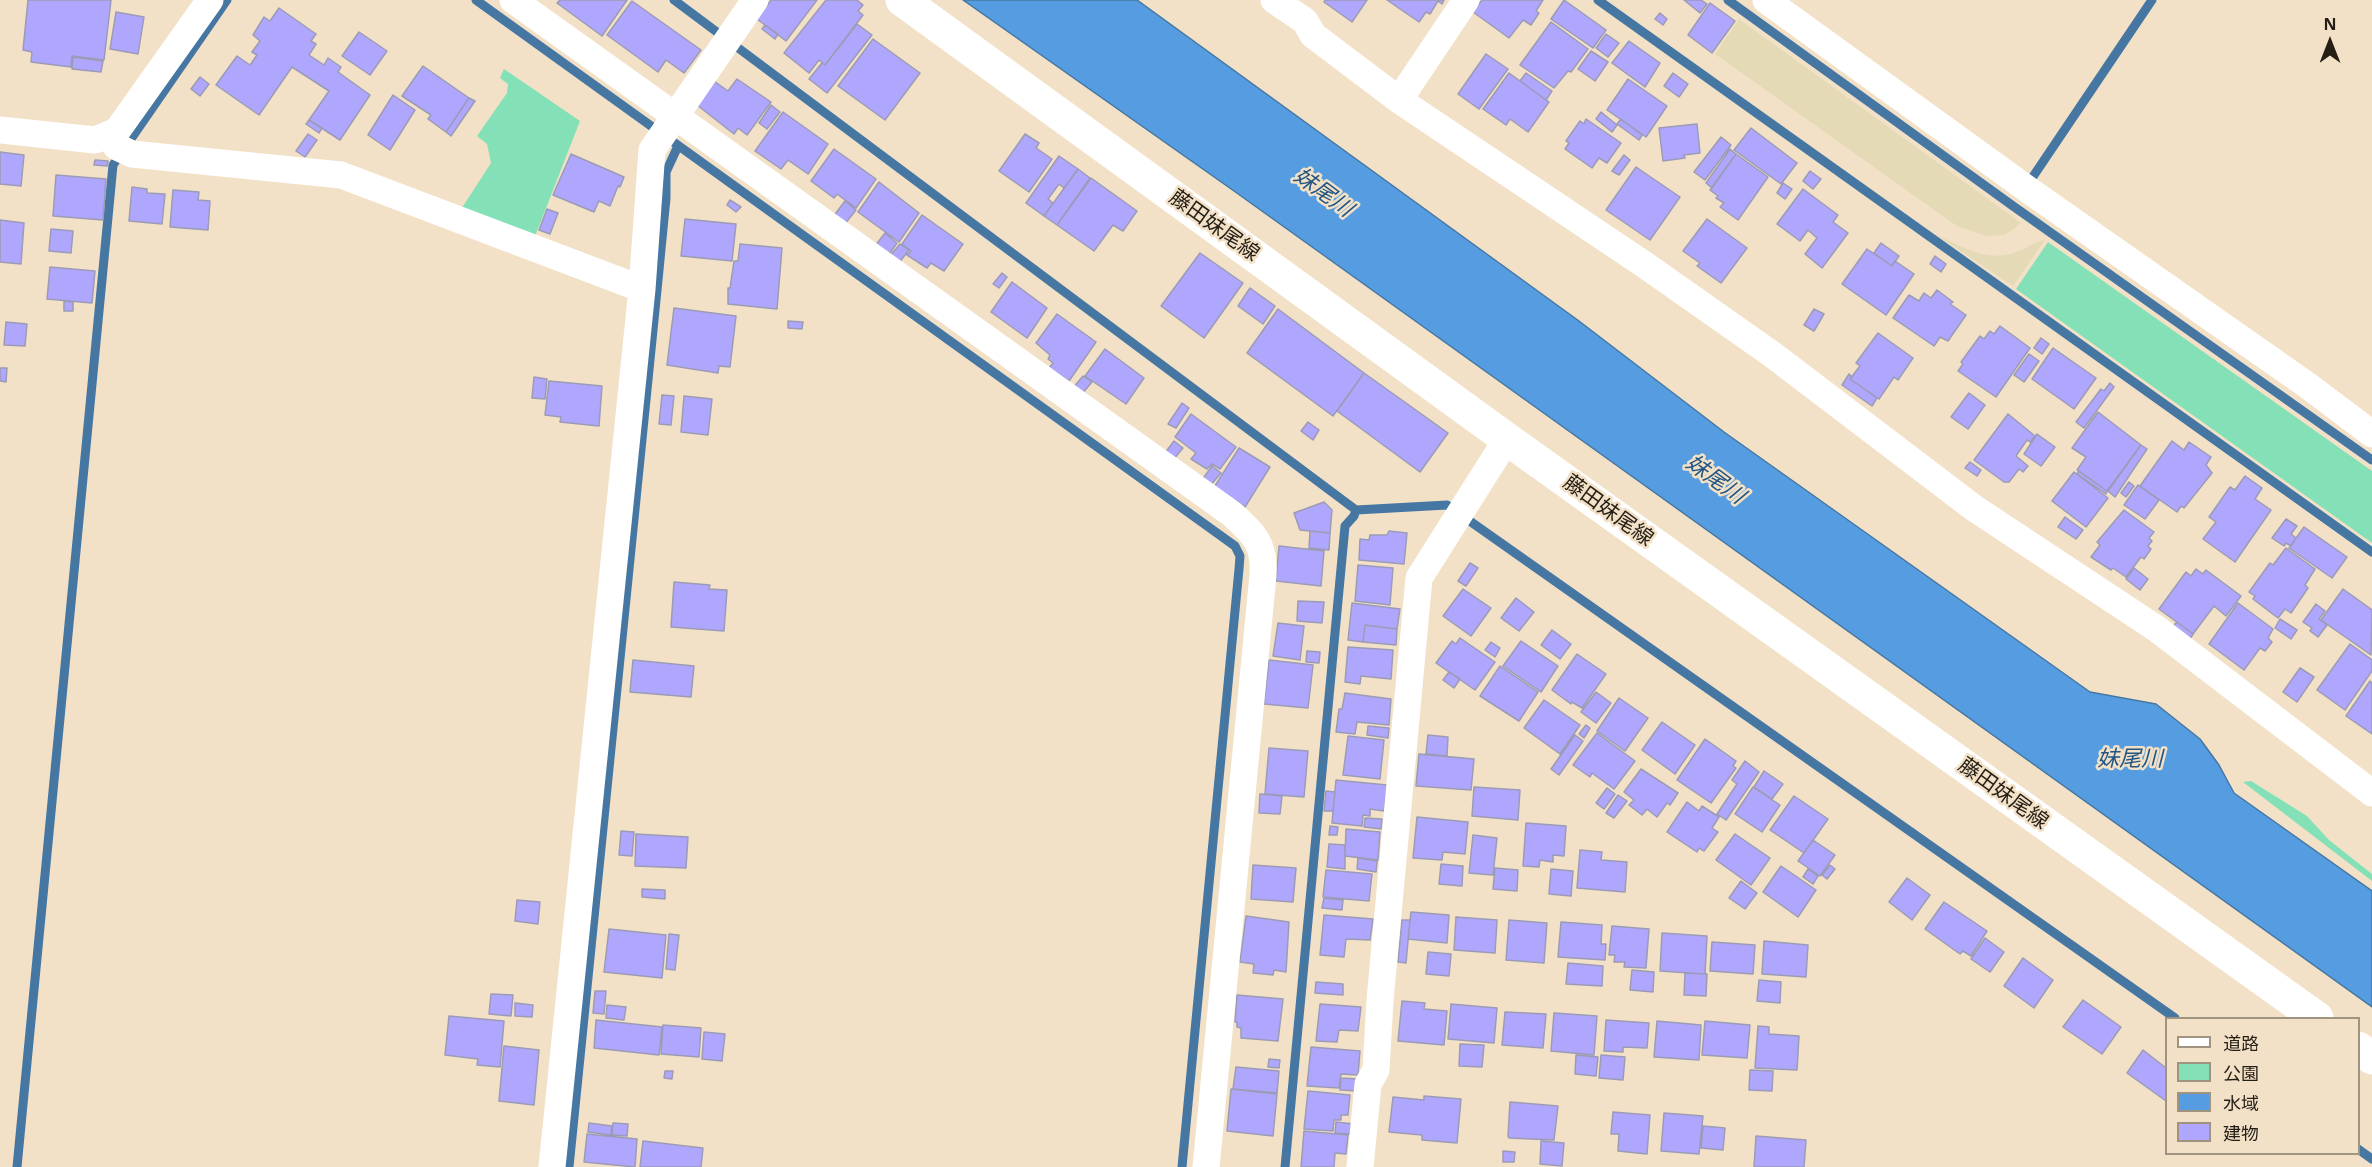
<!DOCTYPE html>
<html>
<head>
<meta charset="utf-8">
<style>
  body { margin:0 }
  #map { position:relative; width:2372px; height:1167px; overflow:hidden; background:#f2e1c7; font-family:"Open Sans","Noto Sans JP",sans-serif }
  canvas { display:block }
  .legend { position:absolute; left:2165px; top:1017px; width:195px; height:138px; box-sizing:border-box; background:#f2e1c7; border:2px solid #a09380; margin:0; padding:8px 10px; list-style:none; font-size:18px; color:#241e15 }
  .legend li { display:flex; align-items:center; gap:12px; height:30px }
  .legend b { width:30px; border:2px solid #a09380 }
  .north { position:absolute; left:2300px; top:12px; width:60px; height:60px; -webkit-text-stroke:4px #f2e1c7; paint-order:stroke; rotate:0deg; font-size:16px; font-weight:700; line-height:24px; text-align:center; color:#241e15 }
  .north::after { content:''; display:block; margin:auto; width:21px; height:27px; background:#241e15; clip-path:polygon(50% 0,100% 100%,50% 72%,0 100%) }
</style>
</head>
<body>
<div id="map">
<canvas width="2372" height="1167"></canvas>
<ul class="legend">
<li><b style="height:8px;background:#fff"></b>道路</li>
<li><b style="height:16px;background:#84e1b7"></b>公園</li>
<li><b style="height:16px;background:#559de0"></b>水域</li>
<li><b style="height:16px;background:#afa7fe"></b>建物</li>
</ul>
<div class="north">N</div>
</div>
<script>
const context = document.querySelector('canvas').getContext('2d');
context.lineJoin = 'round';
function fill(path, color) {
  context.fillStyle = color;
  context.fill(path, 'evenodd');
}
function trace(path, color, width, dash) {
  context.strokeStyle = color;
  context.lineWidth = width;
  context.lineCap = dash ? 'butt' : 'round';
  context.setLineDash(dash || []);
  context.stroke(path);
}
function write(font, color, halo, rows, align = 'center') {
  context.font = font + ' "Open Sans","Noto Sans JP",sans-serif';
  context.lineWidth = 5;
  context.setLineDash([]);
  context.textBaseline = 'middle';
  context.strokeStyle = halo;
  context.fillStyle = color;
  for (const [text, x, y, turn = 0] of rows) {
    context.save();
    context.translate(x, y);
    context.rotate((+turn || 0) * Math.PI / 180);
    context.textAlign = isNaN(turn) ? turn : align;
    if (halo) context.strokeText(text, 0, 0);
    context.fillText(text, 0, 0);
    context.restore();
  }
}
const green = new Path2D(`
  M504,69L580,121L534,239L458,214L491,163L487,144L477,136L507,93L508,84L500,78Z
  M2048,242L2372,471V543L2016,289Z
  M2251,781L2307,816L2329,840L2372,874V881L2243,782Z`);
const sand = new Path2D(`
  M1739,19L2021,223L2005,235L1986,236L1957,226L1715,54Z
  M1935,234C1956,244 1981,259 2006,255C2019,253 2031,243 2045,240L2013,286Z`);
const water = new Path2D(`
  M963,0H1137L1579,321L1724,432L2090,692L2156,704L2200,739L2219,765L2234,793L2372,891V1007L1234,191Z`);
const stream = new Path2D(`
  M476,0L1235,546L1240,556L1239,569L1182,1167
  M674,0L1356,510L1447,505L2175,1018
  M1598,0L2372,552
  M1728,0L2013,206L2372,460
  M2026,187L2152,0
  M2358,1149L2372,1159
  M17,1167L113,165L227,0
  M569,1167L658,280L666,198V172L678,146
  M1285,1167L1345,526L1354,516L1356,510`);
const building = new Path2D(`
  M28,0H111L104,60L72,56L71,67L31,62L32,52L23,50Z
  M560,0H627L602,36L557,3Z
  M771,0H817L786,41L757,19Z
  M826,0H857L863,5L858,11L863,15L825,65L819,60L809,73L784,53Z
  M1325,0H1367L1352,22L1324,2Z
  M1387,0H1444L1442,4L1438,1L1430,14L1426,12L1419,22Z
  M1482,0H1543L1536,11L1539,13L1531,25L1523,20L1509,38L1473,12Z
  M1564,0L1606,30L1593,48L1551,19Z
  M1684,0H1701L1707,4L1700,13Z
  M632,1L701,50L684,73L666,60L658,72L607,35Z
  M1710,3L1735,21L1712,53L1688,35Z
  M279,8L316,34L311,41L316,44L309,55L324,65L328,58L341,67L338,72L370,95L340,140L309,120L329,91L292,67L259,115L216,85L237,56L250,65L257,55L252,52L260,41L253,35L264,17L270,21Z
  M116,12L144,17L138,54L110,49Z
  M1660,13L1667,19L1663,25L1655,19Z
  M1551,22L1588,49L1571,72L1568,71L1554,88L1520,65Z
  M857,24L872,35L827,93L809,79L822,63L825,65Z
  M765,25L778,34L775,39L762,29Z
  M359,32L387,51L370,75L342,56Z
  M1606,34L1619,43L1608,57L1596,48Z
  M873,39L920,73L885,120L838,86Z
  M1629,41L1660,63L1645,87L1612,63Z
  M1591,51L1608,62L1595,81L1578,69Z
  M1486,54L1508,69L1479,109L1458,94Z
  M73,57L103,61L101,72L72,69Z
  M423,66L469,98L446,132L428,119L431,115L402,96Z
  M1509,73L1549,102L1528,132L1510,119L1506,125L1483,109Z
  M1526,73L1552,91L1546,100L1520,81Z
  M1673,73L1688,84L1679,97L1664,86Z
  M200,77L209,84L200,96L191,89Z
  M737,79L771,102L747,135L738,128L734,134L697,105L714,81L728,91Z
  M1628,79L1667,106L1646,137L1607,110Z
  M393,95L415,110L390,150L368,135Z
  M469,98L475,101L451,136L446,132Z
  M771,105L780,112L767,129L759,123Z
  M783,112L828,144L808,174L788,160L781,169L755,151Z
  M1601,112L1617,125L1612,132L1596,119Z
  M1586,119L1621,143L1607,163L1599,158L1592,168L1565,149L1569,143L1566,141L1580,121L1584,124Z
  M1621,119L1642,135L1639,140L1617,124Z
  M309,120L322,128L319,133L306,124Z
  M1697,124L1700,153L1684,155L1685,158L1663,161L1659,128Z
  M1751,128L1797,163L1781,184L1734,150Z
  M308,134L317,140L305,157L296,151Z
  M1025,134L1039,143L1036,148L1052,159L1029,192L999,171Z
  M1721,137L1731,145L1705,180L1694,172Z
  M834,149L876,179L856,208L837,194L834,198L811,181Z
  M1730,149L1736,154L1712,188L1706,183Z
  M0,152L24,155L21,186L0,184Z
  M571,154L624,177L620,187L618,186L610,206L599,201L594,212L553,195Z
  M1736,154L1768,177L1738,220L1720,207L1724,203L1716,198L1718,196L1710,190Z
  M1624,155L1630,160L1619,175L1612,171Z
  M1059,156L1078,169L1064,188L1059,184L1048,199L1053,203L1044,216L1026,203Z
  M95,160L108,161L107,166L94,165Z
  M1636,167L1680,197L1650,240L1606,210Z
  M1078,169L1090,178L1057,225L1044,216Z
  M1810,171L1821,179L1813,189L1803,181Z
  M56,175L106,179L103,220L53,216Z
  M1091,178L1137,211L1123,231L1113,225L1094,251L1057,225Z
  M879,182L919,213L899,242L858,212Z
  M1783,183L1792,189L1785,199L1777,193Z
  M132,187L147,189V193L165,194L162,224L129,221Z
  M1803,189L1838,215L1833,222L1848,233L1822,268L1805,254L1817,238L1808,230L1800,241L1777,224Z
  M173,190L199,192L198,200L210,201L208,230L170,227Z
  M730,200L741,207L736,212L727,205Z
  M845,201L856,210L844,225L833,217Z
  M547,209L558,213L550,234L539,230Z
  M922,215L963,244L944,271L931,263L927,268L907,255L911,251L902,244Z
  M685,219L736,224L732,261L681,256Z
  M1707,219L1747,248L1721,283L1697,266L1700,263L1683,251Z
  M0,220L24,223L21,264L0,262Z
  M51,229L73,231L71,253L49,251Z
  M885,233L897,243L888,256L875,246Z
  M1881,243L1899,256L1892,266L1874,253Z
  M740,244L782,248L777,309L728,304V288H730L734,261H738Z
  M900,244L909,250L898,264L889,257Z
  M1867,249L1892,266L1895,261L1914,274L1886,315L1842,284Z
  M1200,253L1243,283L1204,338L1161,306Z
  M1935,256L1946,264L1941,272L1930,264Z
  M50,267L95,271L92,303L47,299Z
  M1002,273L1007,277L999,288L993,284Z
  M1012,282L1047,308L1027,338L991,312Z
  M1250,288L1275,306L1263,324L1238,306Z
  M1937,290L1953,302L1950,304L1966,315L1948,341L1940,337L1934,346L1893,318L1909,295L1919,301L1924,293L1931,298Z
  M64,301L73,302V311H64Z
  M674,308L736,316L730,367L719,366L718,373L667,365Z
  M1278,309L1364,373L1333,416L1247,353Z
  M1814,309L1824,314L1814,331L1804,325Z
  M1057,314L1096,342L1069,381L1049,368L1053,363L1048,359L1050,355L1036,343Z
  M788,321L803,322L802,329L788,328Z
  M6,322L27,324L25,346L4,345Z
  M2000,326L2030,348L1996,397L1958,371L1963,364L1961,362L1980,336L1984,339L1990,331L1994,334Z
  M1878,333L1913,358L1898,380L1894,377L1879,399L1850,379L1860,366L1856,363Z
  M2041,338L2049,344L2042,354L2034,348Z
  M2053,348L2096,378L2074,409L2032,379Z
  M1105,349L1144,378L1126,404L1085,376Z
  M2029,354L2039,361L2024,382L2014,375Z
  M0,368H7L6,382L0,381Z
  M1364,373L1448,433L1420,472L1337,411Z
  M1849,374L1852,377L1850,379L1877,398L1872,406L1842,385Z
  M1083,376L1092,382L1081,395L1072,389Z
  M534,377L547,379L545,399L532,398Z
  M549,381L602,386L599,426L560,422L561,417L545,415Z
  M2110,383L2114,387L2084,428L2076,422L2101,389L2104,391Z
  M1969,393L1985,405L1968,429L1951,417Z
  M662,395L674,396L671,425L659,424Z
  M684,396L712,399L708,435L681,432Z
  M1182,403L1189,408L1176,428L1168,424Z
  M2098,412L2141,445L2107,491L2077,470L2086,457L2072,448Z
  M1191,414L1236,447L1220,469L1212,464L1207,469L1191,459L1196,453L1175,437Z
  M2008,414L2035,436L2030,442L2027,440L2016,456L2028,466L2023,472L2019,469L2009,482H2004L1974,460Z
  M1308,422L1319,430L1313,440L1301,431Z
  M2037,434L2055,447L2041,466L2024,454Z
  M1174,441L1183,448L1173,460L1165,453Z
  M2172,441L2184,450L2189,442L2211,457L2206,465L2212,473L2184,508L2181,506L2177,512L2140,486Z
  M2141,445L2147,449L2115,497L2108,491Z
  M1239,448L1270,467L1245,507L1237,501L1235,504L1213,489Z
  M1970,462L1981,470L1977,476L1965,468Z
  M1212,466L1221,473L1210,486L1202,480Z
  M2079,471L2107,491L2106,494L2077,474Z
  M2074,472L2108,498L2086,527L2052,501Z
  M2245,476L2262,488L2255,499L2271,510L2235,562L2203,539L2216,522L2209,517L2230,487L2235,490Z
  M2129,482L2134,486L2126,497L2121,493Z
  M2138,485L2159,500L2145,519L2124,505Z
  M1324,502L1332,510L1330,533L1300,530L1294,513Z
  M2124,510L2154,532L2149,538L2152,541L2148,546L2151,549L2144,559L2141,557L2126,577L2113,568L2111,570L2091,557L2100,545L2097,542Z
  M2065,517L2083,530L2076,539L2058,527Z
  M2286,519L2297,526L2291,534L2296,538L2291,546L2286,543L2284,546L2272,538Z
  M2304,527L2347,557L2332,578L2289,548Z
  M1310,531L1330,533L1329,550L1309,548Z
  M1389,531L1407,533L1404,564L1359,560L1360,539L1369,540L1370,535H1387Z
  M1279,546L1324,551L1321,586L1276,581Z
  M2286,548L2315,569L2305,585L2308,588L2291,613L2285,609L2278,618L2253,599L2255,596L2249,592L2270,563L2273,565Z
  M1470,563L1478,568L1466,586L1458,581Z
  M1358,565L1393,568L1390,605L1355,601Z
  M2134,568L2148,579L2140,590L2126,579Z
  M2196,569L2203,574L2206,570L2241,596L2226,616L2214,606L2193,634L2159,609L2186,572L2191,576Z
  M674,582L710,585L709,589L727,590L724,631L671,627Z
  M1463,589L1491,608L1471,636L1443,616Z
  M2343,589L2372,610L2371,655L2321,620Z
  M1516,598L1534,612L1519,631L1501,618Z
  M1298,601L1324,602L1322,623L1297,621Z
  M1352,603L1400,609L1397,629L1365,625L1363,642L1348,640Z
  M2238,603L2273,629L2268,638L2272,642L2265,651L2260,648L2244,670L2209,644Z
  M2316,604L2325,611L2319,619L2327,625L2318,637L2310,631L2312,628L2303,622Z
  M2280,619L2297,630L2291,639L2275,628Z
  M2177,622L2193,634L2190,639L2173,626Z
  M1278,623L1304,626L1300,660L1273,656Z
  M1365,625L1397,629L1396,645L1363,642Z
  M1552,630L1571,644L1560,659L1541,645Z
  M1460,638L1495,662L1475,690L1436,663L1452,641L1456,644Z
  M1521,641L1558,666L1541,692L1503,666Z
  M1491,642L1500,648L1495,657L1485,650Z
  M2350,644L2372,660V671L2345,710L2317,690Z
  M1348,647L1393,650L1391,679L1361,676L1360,684L1345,682Z
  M1307,651L1320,652L1319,663L1306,662Z
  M1577,654L1606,674L1582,708L1572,702L1571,704L1552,690Z
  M633,660L694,666L691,697L630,692Z
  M1269,660L1313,665L1308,708L1264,704Z
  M1500,666L1538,692L1519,721L1480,696Z
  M2300,668L2314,677L2297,702L2283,692Z
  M1449,672L1460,679L1454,688L1443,680Z
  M2370,681L2372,683V734L2346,716Z
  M1596,692L1611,703L1596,723L1581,712Z
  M1345,693L1391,699L1389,725L1357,722L1355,734L1336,732L1339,709H1342Z
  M1619,698L1648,718L1625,751L1597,731Z
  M1544,700L1580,725L1560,754L1524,728Z
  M1662,722L1695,745L1675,774L1642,750Z
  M1586,725L1590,728L1584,738L1579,734Z
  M1368,726L1389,728L1388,738L1367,735Z
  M1597,733L1635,761L1614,789L1592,773L1590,777L1573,765Z
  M1428,735L1448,737L1447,756L1426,754Z
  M1575,735L1583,741L1559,775L1551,769Z
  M1348,736L1384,740L1380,779L1343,775Z
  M1705,739L1736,761L1733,766L1736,768L1711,803L1677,780Z
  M1269,748L1308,751L1304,797L1265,794Z
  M1419,754L1474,759L1471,790L1416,786Z
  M1745,761L1759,772L1726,820L1717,814L1737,784L1732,780Z
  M1641,769L1678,793L1670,805L1667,803L1657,817L1647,809L1642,815L1629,805L1634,800L1624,792Z
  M1764,771L1783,784L1772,799L1754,787Z
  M1336,780L1387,785L1384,811L1370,809V816L1363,815L1362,826L1332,823Z
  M1474,787L1520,790L1518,820L1472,816Z
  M1753,787L1780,805L1762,832L1735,814Z
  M1607,788L1615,794L1604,809L1596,803Z
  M1326,791L1335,792L1333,811H1324Z
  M1260,794L1282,796L1280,814L1259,813Z
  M1618,795L1627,801L1614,818L1606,813Z
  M1794,796L1828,819L1804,853L1770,830Z
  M1687,802L1699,811L1702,806L1719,817L1712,828L1718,832L1704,851L1699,848L1697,852L1667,832Z
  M1417,817L1468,822L1465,854L1443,852L1442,860L1413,858Z
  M1365,818L1382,819L1381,829L1364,827Z
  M1526,823L1566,826L1564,856L1553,855V862L1540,860L1539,867L1523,866Z
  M1330,826L1338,827L1337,835H1329Z
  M1346,829L1380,832L1378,860L1345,856Z
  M621,831L634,832L632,856L619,855Z
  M636,834L688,837L686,868L635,866Z
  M1735,834L1770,858L1751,885L1716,860Z
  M1473,835L1497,838L1493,875L1469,873Z
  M1813,840L1835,855L1820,876L1798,861Z
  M1329,844L1345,845V869L1327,867Z
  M1580,850L1602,852L1601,860L1627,862L1625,892L1577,888Z
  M1358,858L1377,861L1376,872L1357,869Z
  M1441,864L1463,866L1462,886L1439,884Z
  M1253,865L1296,868L1293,902L1251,899Z
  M1830,865L1835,869L1827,879L1822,875Z
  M1781,866L1816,890L1798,917L1763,892Z
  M1495,868L1518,870L1517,891L1493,889Z
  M1551,869L1573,871L1571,896L1549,894Z
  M1808,869L1818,876L1813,884L1803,877Z
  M1326,870L1372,874L1369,901L1323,897Z
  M1907,878L1930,895L1912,920L1889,902Z
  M1741,881L1757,893L1745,909L1729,898Z
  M642,889L665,890V899L642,897Z
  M1324,898L1343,900L1342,910L1322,908Z
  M517,900L540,902L538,924L515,921Z
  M1944,902L1987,931L1971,956L1963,951L1960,954L1925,929Z
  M1411,912L1449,915L1447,943L1408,939Z
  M1324,915L1373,919L1370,940L1346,939L1344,957L1320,955Z
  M1246,916L1289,922L1286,972L1274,970L1273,975L1253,973L1254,964L1240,962Z
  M1456,917L1497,920L1495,953L1454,950Z
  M1402,920H1410L1406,963L1398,962Z
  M1509,920L1547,923L1544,963L1506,960Z
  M1561,922L1602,925L1601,944H1606L1605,960L1558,957Z
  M1612,926L1649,929L1646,968L1624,967L1625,962H1614L1615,955H1609Z
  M609,929L666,935L662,978L604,972Z
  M1662,933L1707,936L1705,974L1660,971Z
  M669,934L679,935L675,970L666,969Z
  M1985,938L2004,952L1990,972L1971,959Z
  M1764,941L1808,945L1806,977L1762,974Z
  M1712,942L1755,945L1753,974L1710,971Z
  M1428,952L1451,954L1449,976L1426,974Z
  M2023,958L2053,980L2034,1008L2004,986Z
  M1568,963L1603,966L1602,986L1566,984Z
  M1632,970L1654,972L1653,992L1630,990Z
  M1685,973L1707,974L1706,996L1684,995Z
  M1759,980L1781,982L1780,1003L1757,1001Z
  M1316,982L1343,984V995L1315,993Z
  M595,991H606L604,1014L593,1013Z
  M491,994L513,995L511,1016L489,1014Z
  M1237,995L1283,999L1278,1041L1241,1038V1028L1237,1027V1022H1235Z
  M2083,1000L2121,1027L2102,1054L2063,1027Z
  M1402,1001L1425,1003L1424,1009L1447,1011L1444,1045L1398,1041Z
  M515,1003L533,1005L532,1017L515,1016Z
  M1320,1004L1361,1007L1358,1031L1339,1030L1337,1042L1316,1041Z
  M1451,1004L1497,1008L1494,1043L1448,1039Z
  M607,1005L626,1007L624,1020L606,1018Z
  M1505,1012L1546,1014L1543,1048L1502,1045Z
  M1554,1013L1597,1016L1594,1055L1551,1051Z
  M449,1016L504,1021L500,1067L477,1065L478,1059L445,1055Z
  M596,1020L662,1027L659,1055L594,1048Z
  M1606,1020L1649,1023L1647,1048L1623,1047V1052L1604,1051Z
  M1657,1021L1701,1025L1699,1060L1654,1057Z
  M1705,1021L1750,1025L1747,1058L1702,1055Z
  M663,1025L701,1028L699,1057L661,1054Z
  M1758,1026L1769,1027V1034L1799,1036L1797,1070L1755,1068Z
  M704,1032L725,1034L722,1061L702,1059Z
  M1460,1044L1484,1045L1482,1067L1459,1066Z
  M504,1046L539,1050L534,1105L499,1101Z
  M1311,1047L1360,1051L1358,1075L1341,1074L1339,1088L1307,1086Z
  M2143,1050L2166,1068V1101L2127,1073Z
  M1576,1055L1598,1057L1596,1076L1575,1074Z
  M1601,1055L1625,1057L1623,1080L1599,1078Z
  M1269,1059L1280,1060L1279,1068L1268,1067Z
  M1236,1067L1279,1071L1277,1093L1233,1089Z
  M1750,1070L1773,1071L1772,1091L1749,1090Z
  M665,1071H673L672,1079L664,1078Z
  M1341,1078L1358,1079L1357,1091L1340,1090Z
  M1231,1089L1277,1094L1273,1136L1227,1131Z
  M1308,1091L1350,1095L1348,1115H1341V1120H1334L1333,1131L1304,1129Z
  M1424,1096L1461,1099L1457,1143L1422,1140V1135L1389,1132L1393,1097L1424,1100Z
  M1510,1102L1558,1106L1554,1140L1509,1138L1508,1136Z
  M1613,1112L1650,1115L1647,1154L1618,1151L1619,1134H1611Z
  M1664,1113L1703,1116L1699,1154L1661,1151Z
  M1336,1122L1354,1124L1352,1134L1335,1133Z
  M589,1123L612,1126L611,1135L588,1132Z
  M613,1123L628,1124L627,1136L612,1135Z
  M1703,1126L1725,1128L1723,1150L1701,1148Z
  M1304,1131L1348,1135L1346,1154L1335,1153L1334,1167H1301Z
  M587,1134L637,1139L635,1167L584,1162Z
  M1756,1136L1806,1140L1804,1167H1754Z
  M643,1141L703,1148L701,1167H640Z
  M1541,1141L1564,1143L1562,1166L1540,1164Z
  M1503,1151L1515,1152L1514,1162H1503Z`);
const street = new Path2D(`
  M513,0L1232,514C1254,534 1265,544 1263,575L1206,1167
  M1274,0L1305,21L1313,35L1399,100L1645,265L1773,355L1974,508L2157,629L2372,793
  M1766,0L2030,191L2307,385L2372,434
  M1399,100L1466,0
  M0,130L95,140L117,131L210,0
  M107,135L117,147L132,154L341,175L642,289
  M552,1167L642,289L652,150L755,0
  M1360,1167L1368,1084L1376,1070L1380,1000L1419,578L1507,439`);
const secondary = new Path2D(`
  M902,0L1507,439L2317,1018
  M2358,1048L2372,1058`);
const streetNames = [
  ["藤田妹尾線",1214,226,36],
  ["藤田妹尾線",1608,511,36],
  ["藤田妹尾線",2003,794,36]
];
const waterNames = [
  ["妹尾川",1323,193,36],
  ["妹尾川",1715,480,36],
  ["妹尾川",2130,760]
];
fill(green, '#84e1b7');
fill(sand, '#e4dab5');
fill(water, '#559de0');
trace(water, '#4677a3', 1.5);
trace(stream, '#4677a3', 9);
fill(building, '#afa7fe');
trace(building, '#9c9bb5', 1.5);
trace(street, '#fff', 27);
trace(secondary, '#fff', 33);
write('21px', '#241e15', '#f2e1c7', streetNames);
write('italic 22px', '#245684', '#f2e1c7', waterNames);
</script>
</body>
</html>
